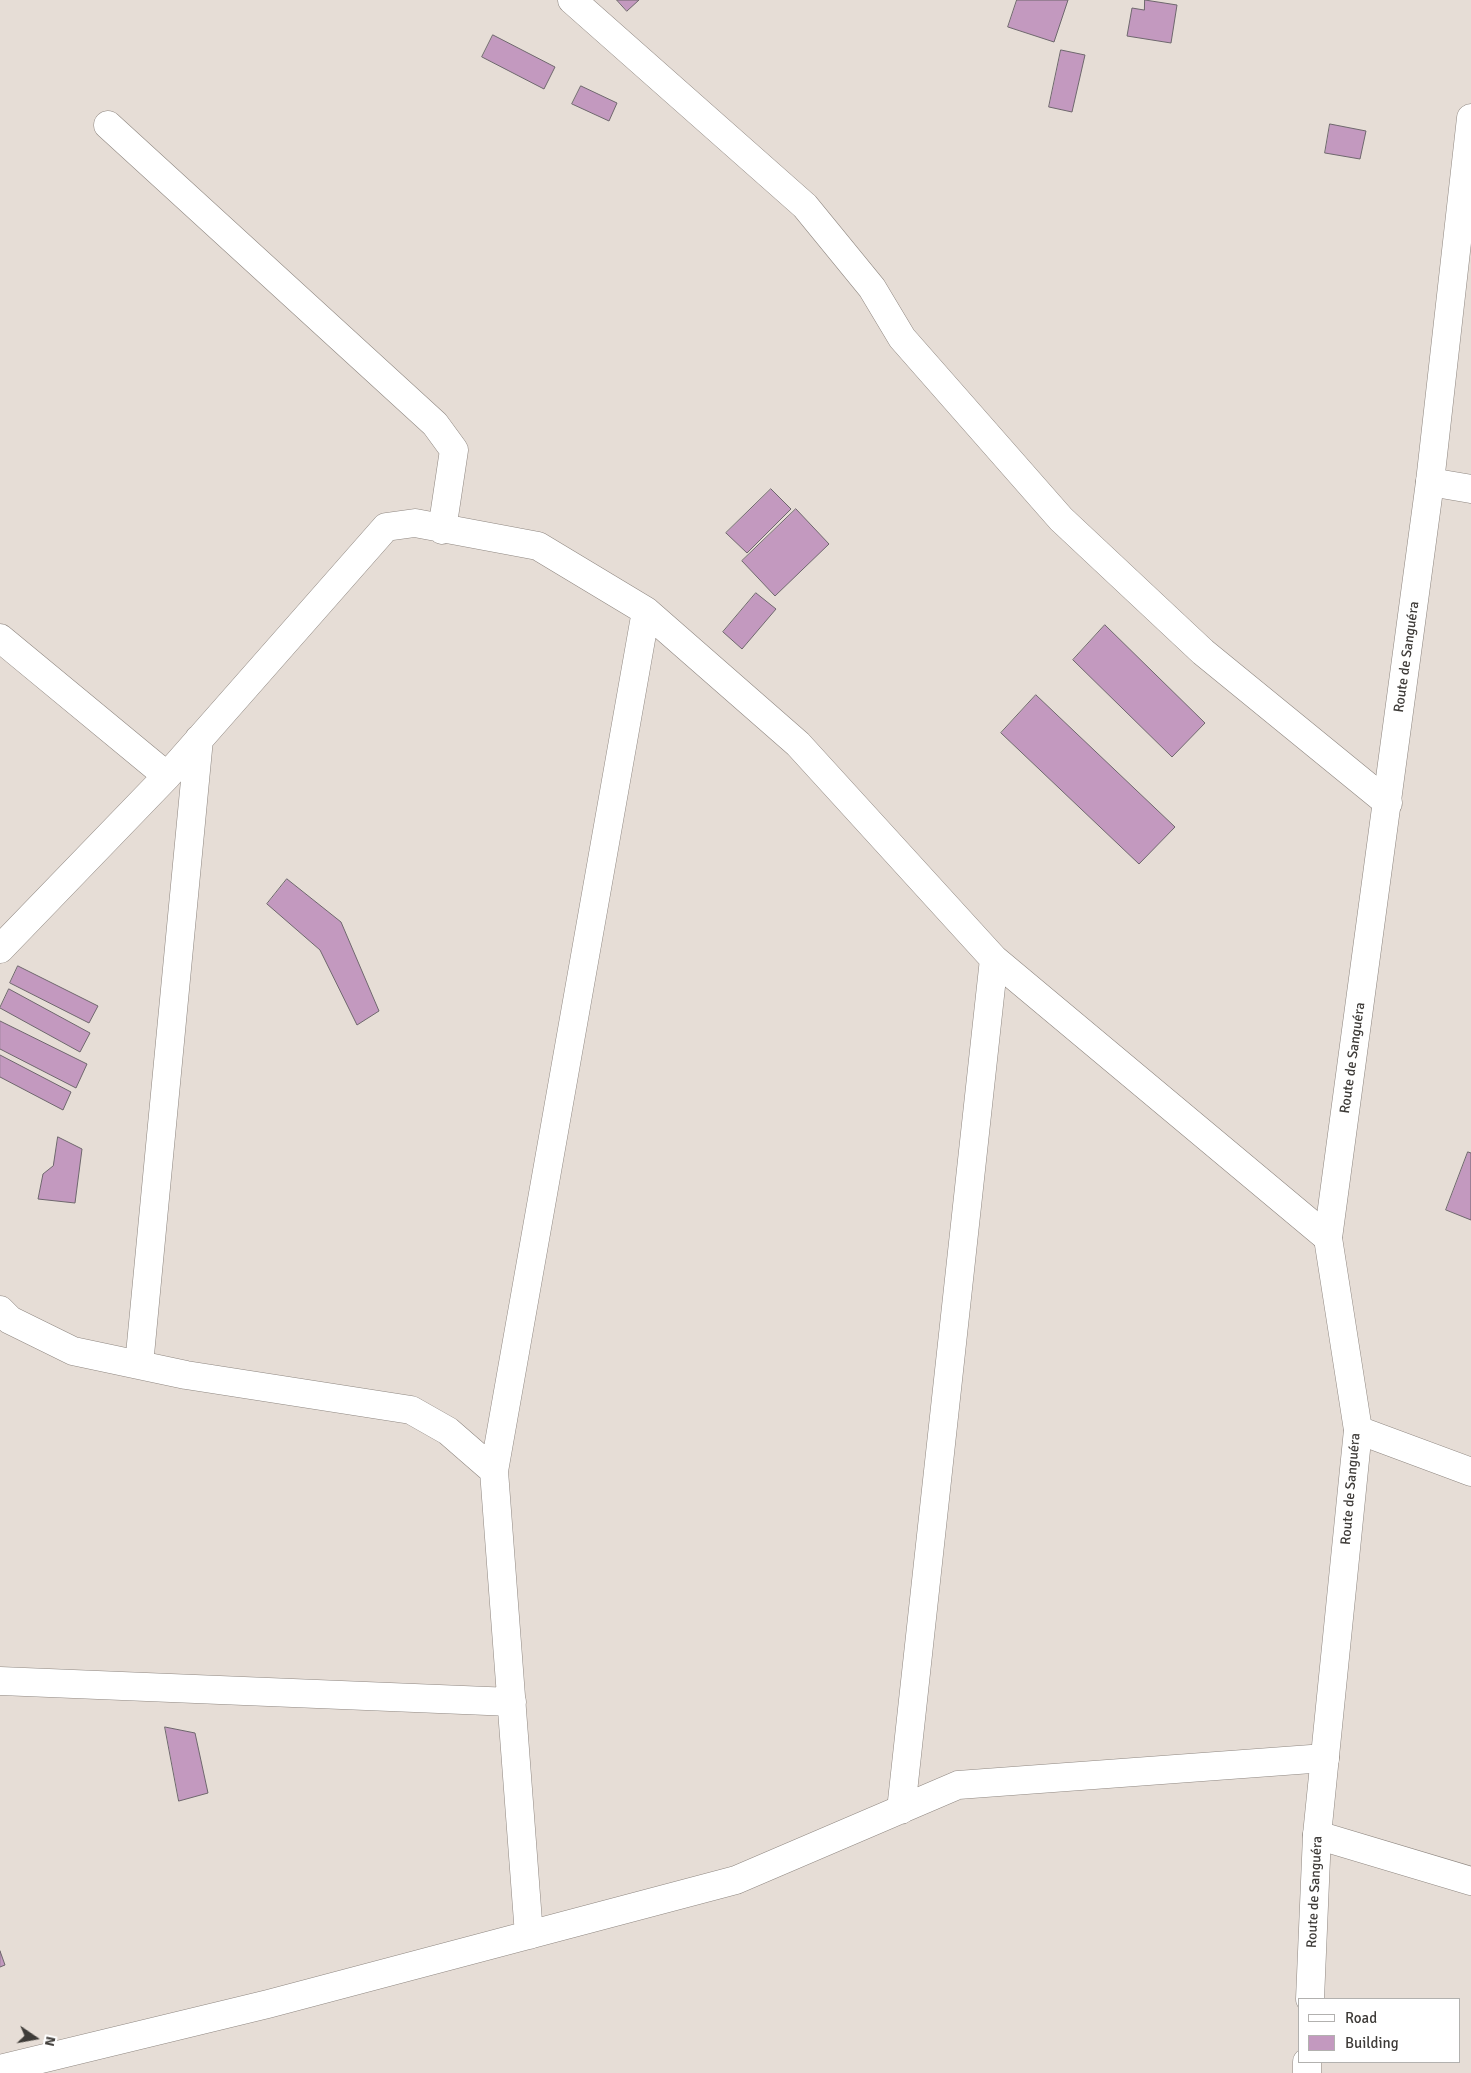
<!DOCTYPE html>
<html>
<head>
<meta charset="utf-8">
<style>
  body { margin:0 }
  #map { position:relative; width:1471px; height:2073px; overflow:hidden; background:#e6ddd6; font-family:Signika,sans-serif }
  canvas { display:block }
  .legend { position:absolute; left:1298px; top:1998px; width:162px; height:65px; box-sizing:border-box; background:#fff; border:1px solid #b2b1af; margin:0; padding:6px 9px; list-style:none; font-size:15px; color:#3e3b38 }
  .legend li { display:flex; align-items:center; gap:10px; height:25px }
  .legend b { width:25px; border:1px solid #b2b1af }
  .north { position:absolute; left:10px; top:2013px; width:50px; height:50px; -webkit-text-stroke:4px #fff; paint-order:stroke; rotate:102deg; font-size:14px; font-weight:700; line-height:20px; text-align:center; color:#3e3b38 }
  .north::after { content:''; display:block; margin:auto; width:18px; height:22px; background:#3e3b38; clip-path:polygon(50% 0,100% 100%,50% 72%,0 100%) }
</style>
</head>
<body>
<div id="map">
<canvas width="1471" height="2073"></canvas>
<ul class="legend">
<li><b style="height:6px;background:#fff"></b>Road</li>
<li><b style="height:14px;background:#c399bf"></b>Building</li>
</ul>
<div class="north">N</div>
</div>
<script>
const context = document.querySelector('canvas').getContext('2d');
context.lineJoin = 'round';
function fill(path, color) {
  context.fillStyle = color;
  context.fill(path, 'evenodd');
}
function trace(path, color, width, dash) {
  context.strokeStyle = color;
  context.lineWidth = width;
  context.lineCap = dash ? 'butt' : 'round';
  context.setLineDash(dash || []);
  context.stroke(path);
}
function write(font, color, halo, rows, align = 'center') {
  context.font = font + ' Signika,sans-serif';
  context.lineWidth = 5;
  context.setLineDash([]);
  context.textBaseline = 'middle';
  context.strokeStyle = halo;
  context.fillStyle = color;
  for (const [text, x, y, turn = 0] of rows) {
    context.save();
    context.translate(x, y);
    context.rotate((+turn || 0) * Math.PI / 180);
    context.textAlign = isNaN(turn) ? turn : align;
    if (halo) context.strokeText(text, 0, 0);
    context.fillText(text, 0, 0);
    context.restore();
  }
}
const building = new Path2D(`
  M617,0H639L627,11Z
  M1017,0H1068L1054,42L1008,27Z
  M1145,0L1177,5L1171,43L1127,36L1132,8L1144,10Z
  M493,35L555,67L544,89L482,57Z
  M1061,50L1085,55L1072,112L1049,107Z
  M581,86L617,103L609,121L572,104Z
  M1330,124L1366,131L1360,159L1325,153Z
  M771,489L791,509L747,553L726,533Z
  M796,509L829,544L775,596L742,561Z
  M756,593L776,609L742,649L723,632Z
  M1105,625L1205,723L1172,757L1073,660Z
  M1036,695L1175,827L1139,864L1001,733Z
  M287,879L341,922L379,1011L357,1025L320,950L267,904Z
  M18,966L98,1006L89,1023L10,983Z
  M9,989L90,1033L80,1052L0,1008Z
  M0,1021L87,1064L76,1088L0,1049Z
  M0,1055L71,1092L63,1110L0,1077Z
  M58,1137L82,1149L75,1203L38,1199L43,1174L53,1166Z
  M1468,1152L1471,1153V1220L1446,1210Z
  M165,1727L195,1733L208,1793L179,1801Z
  M0,1951L5,1965L0,1967Z`);
const street = new Path2D(`
  M572,0L805,206L872,288L902,338L1061,519L1203,652L1388,803
  M108,125L435,424L454,450L442,530
  M1430,482L1471,489
  M0,638L167,776
  M0,949L167,776L386,527L415,523L538,546L646,611L798,744L994,959L1328,1238
  M0,1310L10,1320L73,1351L186,1375L411,1410L448,1431L494,1471
  M139,1365L199,739
  M1358,1430L1471,1472
  M0,1681L512,1702
  M901,1810L994,959
  M1317,1835L1471,1881
  M529,1935L494,1471L646,611
  M0,2069L268,2004L736,1880L958,1785L1325,1758`);
const secondary = new Path2D(`
  M1310,1999L1317,1835L1358,1430L1328,1238L1430,482L1471,118
  M1307,2073V2062`);
const streetNames = [
  ["Route de Sanguéra",1407,657,-82],
  ["Route de Sanguéra",1353,1058,-82],
  ["Route de Sanguéra",1351,1489,-85],
  ["Route de Sanguéra",1315,1892,-87]
];
fill(building, '#c399bf');
trace(building, '#6e676d', 1);
trace(street, '#8f8781', 29);
trace(secondary, '#8f8781', 29);
trace(street, '#fff', 28);
trace(secondary, '#fff', 28);
write('14px', '#3e3b38', '#fff', streetNames);
</script>
</body>
</html>
